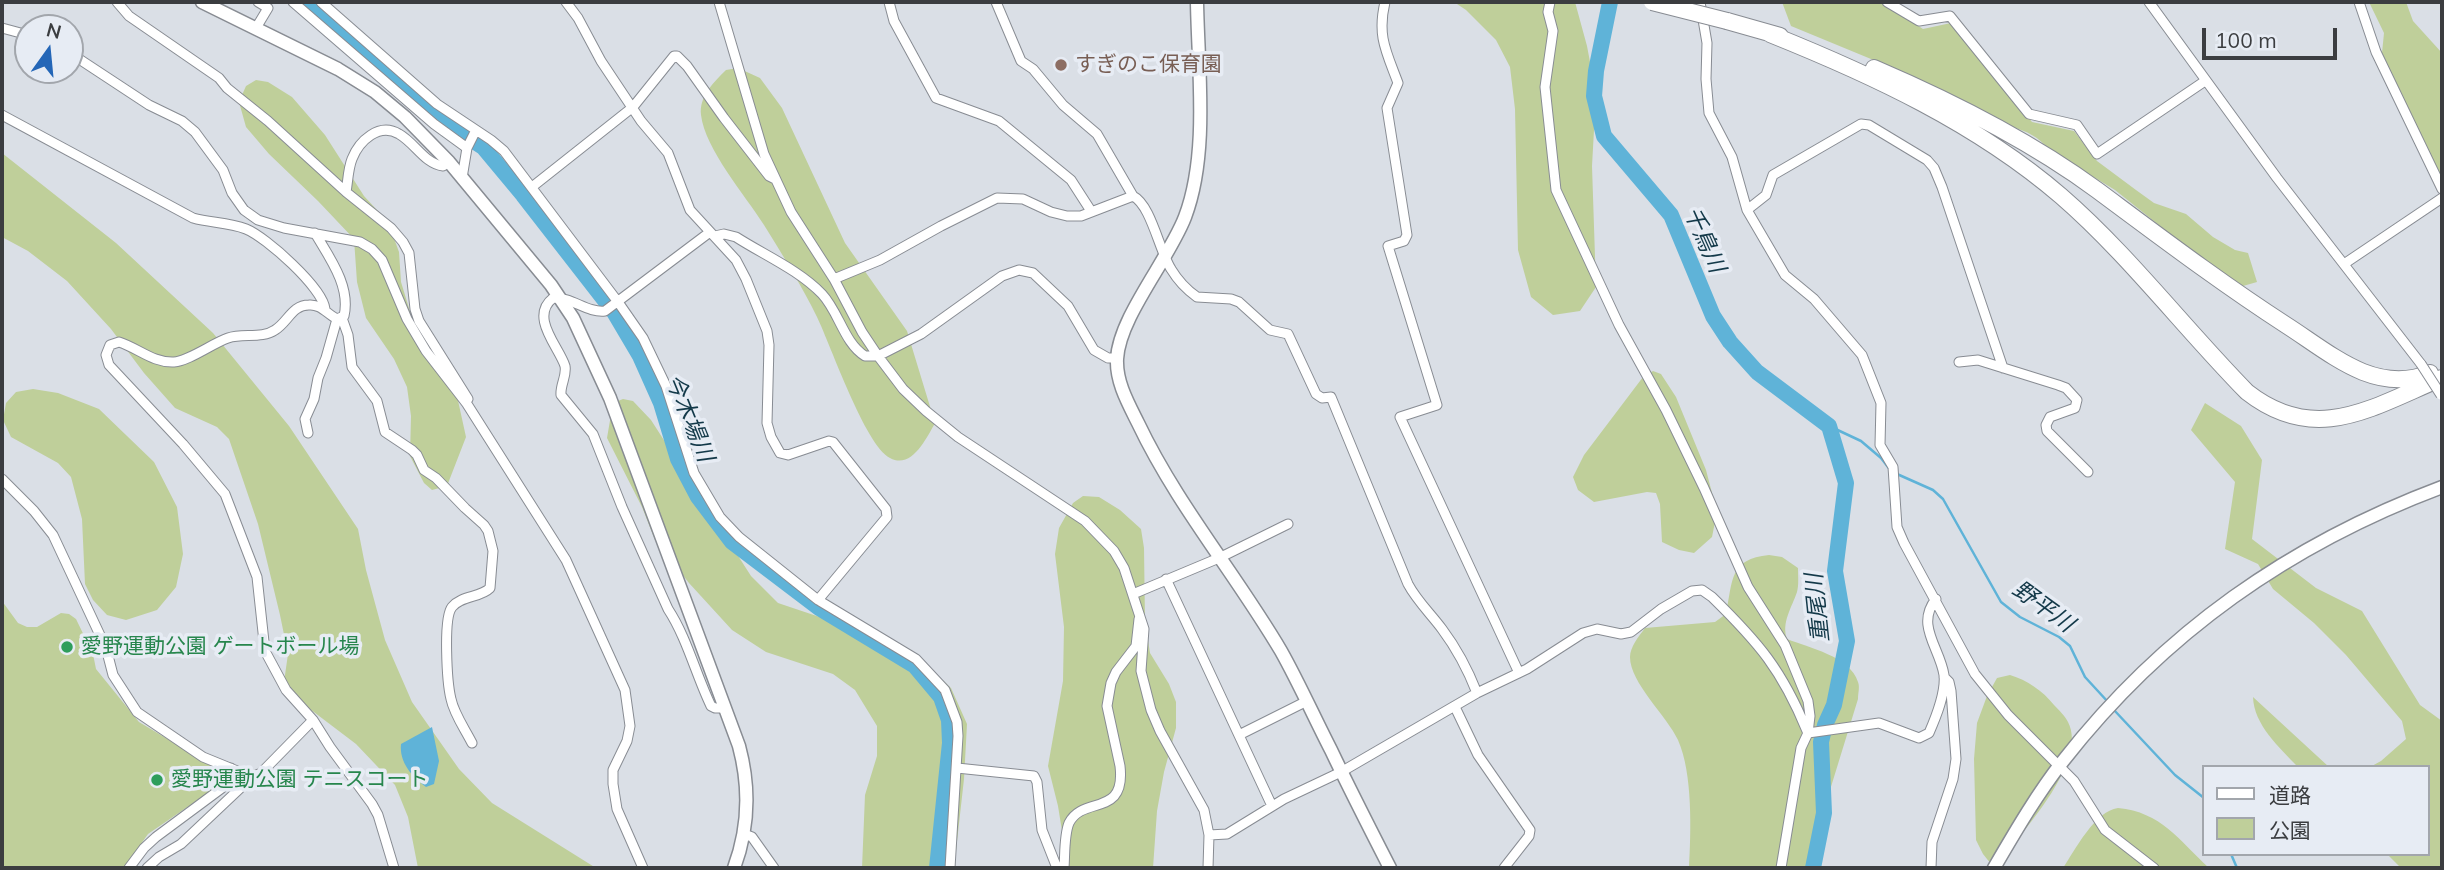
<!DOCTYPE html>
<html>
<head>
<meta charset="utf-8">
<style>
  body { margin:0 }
  #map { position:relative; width:2444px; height:870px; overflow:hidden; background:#dadfe6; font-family:Mulish,"Noto Sans JP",sans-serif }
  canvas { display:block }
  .frame { position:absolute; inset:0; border:4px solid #3b3d40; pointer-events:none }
  .legend { position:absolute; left:2202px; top:765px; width:228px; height:91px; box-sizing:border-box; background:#e7ecf4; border:2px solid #a2a6ac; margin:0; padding:9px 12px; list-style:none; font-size:21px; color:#3b3d40 }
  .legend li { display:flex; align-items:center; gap:14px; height:35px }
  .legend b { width:35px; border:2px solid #a2a6ac }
  .north { position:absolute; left:14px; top:14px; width:70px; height:70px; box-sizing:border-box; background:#e7ecf4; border:2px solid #a2a6ac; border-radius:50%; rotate:15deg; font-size:19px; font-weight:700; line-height:28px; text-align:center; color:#3b3d40 }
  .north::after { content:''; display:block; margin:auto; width:24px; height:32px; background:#2466b7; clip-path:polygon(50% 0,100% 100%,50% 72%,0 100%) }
  .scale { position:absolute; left:2202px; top:28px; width:135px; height:32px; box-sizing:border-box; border:4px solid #3b3d40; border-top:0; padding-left:9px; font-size:21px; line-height:24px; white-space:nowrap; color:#3b3d40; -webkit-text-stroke:5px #e7ecf4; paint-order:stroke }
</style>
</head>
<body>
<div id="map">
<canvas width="2444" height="870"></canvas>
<div class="frame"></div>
<ul class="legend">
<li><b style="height:9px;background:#fff"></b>道路</li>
<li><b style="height:19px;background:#bfcf9a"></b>公園</li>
</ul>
<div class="north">N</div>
<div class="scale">100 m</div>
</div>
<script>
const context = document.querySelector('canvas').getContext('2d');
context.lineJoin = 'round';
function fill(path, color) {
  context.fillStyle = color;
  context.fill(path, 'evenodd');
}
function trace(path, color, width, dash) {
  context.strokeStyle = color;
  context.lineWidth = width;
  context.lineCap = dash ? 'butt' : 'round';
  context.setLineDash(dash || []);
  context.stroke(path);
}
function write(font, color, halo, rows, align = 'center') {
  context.font = font + ' Mulish,"Noto Sans JP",sans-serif';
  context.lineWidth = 7;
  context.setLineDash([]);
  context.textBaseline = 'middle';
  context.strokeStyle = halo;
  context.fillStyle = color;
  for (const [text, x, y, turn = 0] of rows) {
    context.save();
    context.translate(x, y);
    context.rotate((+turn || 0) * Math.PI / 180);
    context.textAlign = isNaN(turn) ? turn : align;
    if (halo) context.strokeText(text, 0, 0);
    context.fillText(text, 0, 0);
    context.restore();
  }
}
const green = new Path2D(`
  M1454,2H1575L1587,46L1596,94L1592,166L1596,287L1580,311L1553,315L1531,297L1518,250L1515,109L1510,67L1496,40L1466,10Z
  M1782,2H1882L1923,29L1951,23L2032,122L2074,131L2097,161L2136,190L2154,203L2186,214L2213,237L2235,250L2248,253L2257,282L2243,286L2190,250L2115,190L2049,150C2039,137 2027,131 2011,127L1871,59L1791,26Z
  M2369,2H2406L2413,21L2442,53V180L2382,53L2384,33Z
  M738,68L760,78L782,108L845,243L907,331L935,423C927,437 912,470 890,458C865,445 831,346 817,317C802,286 782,254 764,225C745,195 705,149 701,115C699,96 714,82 726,70Z
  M256,80L268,82L292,97L325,135L364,196L388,222L399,252L401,282L412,318L439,349L457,396L466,437L447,486L432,490L424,483L410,456L411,416L407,387L394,359L366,318L357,282L354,239L318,201L269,154L246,127L239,102L246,86Z
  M2,153L116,243L213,333L289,426L358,529L366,570L385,640L412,702L459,769L492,803L596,868H418L408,817L395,785L356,744L298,700L284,682L288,654L280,615L258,524L229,439L217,427L175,408L144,373L111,329L67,281L28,251L2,237Z
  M1653,371L1661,374L1676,397L1706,470L1717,512L1712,537L1694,553L1679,550L1662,542L1660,504L1656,493L1647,492L1594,502L1578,490L1573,477L1584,455L1643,377Z
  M33,389L58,393L99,409L154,462L177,507L183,554L176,587L157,610L126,620L107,615L93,600L85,584L82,519L71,477L58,463L11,437L3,420L6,403L16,392Z
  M623,399L633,401L651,420L751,576L778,603L897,643L920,659L951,688L967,724L964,779L954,868H862L865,795L877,756V726L855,690L833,674L766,652L732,630L689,583L655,540L642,507L607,438L613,403Z
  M2205,403L2241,426L2262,460L2252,539L2316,588L2362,611L2420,705L2442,721V868H2401L2387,854H2428V767H2370L2381,761L2406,739L2402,721L2346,655L2314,623L2273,589L2258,564L2225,549L2235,482L2191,430Z
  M1083,496L1099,497L1120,510L1141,529L1144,548L1145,622L1150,653L1169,684L1176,702V728L1164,772L1157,811L1153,868H1068L1058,806L1048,766L1063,681L1064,627L1055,554L1059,528L1073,503Z
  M1769,555L1782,557L1798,568C1798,576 1799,585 1797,592C1792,607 1781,623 1787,639C1809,648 1850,656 1858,682C1860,687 1858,693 1858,699L1806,868H1689C1691,832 1693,774 1678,740C1667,716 1630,683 1630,657C1630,647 1639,636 1645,628L1715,622L1726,614C1733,580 1729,559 1769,555Z
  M2,601L18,623L27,627H37L61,613L69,614L76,619L93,654L96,669L139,722L216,768L220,780L218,786L148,834L124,868H2Z
  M2010,675C2027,680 2043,691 2054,705C2059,710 2065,716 2068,722C2088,761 2025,828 2003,858L1991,864L1983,854L1976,840L1974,759L1977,723L1987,696L1997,678Z
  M2253,697L2329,767H2298C2279,747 2254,725 2253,697Z
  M2118,808C2161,812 2179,840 2209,868H2063C2075,850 2095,811 2118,808Z`);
const water = new Path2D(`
  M432,727L439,761L434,784L426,787C412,777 399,762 401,744Z`);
const stream = new Path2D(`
  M1829,426L1861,441L1881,458L1891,471
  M1897,474L1933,490L1943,499L2001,602L2020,617L2059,637L2070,646L2085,677L2108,702
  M2114,710L2175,775L2204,798
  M2231,854L2237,868`);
const river = new Path2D(`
  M305,2L440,119L483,147L523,195L614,312L640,356L661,403L678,459L698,497L732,542L819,608L915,666L941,697L949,720L950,743L937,868
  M1610,2L1596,71L1594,96L1604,136L1671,215L1713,316L1730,342L1757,372L1829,426L1846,483L1835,571L1847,641L1834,705L1825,725L1821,742L1824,813L1813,868`);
const street = new Path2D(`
  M117,2L129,16L219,78L227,88L268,121L346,192L391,228L403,242L409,253L415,309L419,321L468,399
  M293,2L434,124L467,148
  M321,2L437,104L491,140L504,151L618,302L643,338L666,386L694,473L720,517L739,537L818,600L916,659L945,690L957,722L958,736L950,868
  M566,2L578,18L601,61L641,121L668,153L690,210L736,260L746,279L767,331L769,345L767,423L771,437L780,453L788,455L829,441L833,442L886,509L887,517L818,600
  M719,2L764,154L791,212L834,279L862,332L878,356L903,389L926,411L958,437L1085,521L1114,551L1124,568L1144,629L1141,671L1151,710L1160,731L1204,810L1209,835L1208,868
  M889,2L894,21L936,98L999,121L1071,180L1091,211
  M996,2L1021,61L1033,69L1063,105L1097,134L1133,196C1151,205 1159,250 1171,269C1177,279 1187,290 1197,297L1231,299L1239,302L1270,330L1288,334L1316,394L1322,398L1331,397L1408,584C1417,601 1431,614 1442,629C1457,649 1468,670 1477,693
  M1385,2C1377,36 1386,51 1398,83L1387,108L1407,235L1404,241L1388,246L1437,405L1400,417L1519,673
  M1550,2L1548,12L1553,31L1545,87L1556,190L1619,325L1666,410L1704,488L1748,587L1785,645L1808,701L1810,716L1808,733L1801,748L1781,868
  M1700,2L1707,43L1706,79L1709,113L1732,157L1747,210L1785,275L1814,299L1862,355L1881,403L1880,445L1893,467L1897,527L1904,543L1975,674L2008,715L2074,781L2105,830L2154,868
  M1887,2L1919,21L1950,16L2029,114L2077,125L2097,154L2205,81
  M2149,2L2277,178L2421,364
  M2359,2L2376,52L2442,189
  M2,28L28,35
  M256,28L268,8L258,2
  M70,53L149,105L182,121L195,132L223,170L232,193L244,210L258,220L284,228L360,242L372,249L382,260L407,319L426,351L467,404L566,560L625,690L630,726L627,741L613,770V784L617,809L643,868
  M2,115L193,218C210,223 228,222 246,229C266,237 323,288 325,309
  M462,178L467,148L475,132
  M532,187L633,107L674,56H677L687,66L724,118L769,176L775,179
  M346,192C348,181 348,169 352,159C359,141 379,122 399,134C415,143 425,164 443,166L449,162
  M1747,210L1766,195L1773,175L1861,124L1869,125L1927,160L1934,168L1942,187L2003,368
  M710,232L605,311C587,313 572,297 553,298C529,317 559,347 565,366C567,376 560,385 561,395L593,434L622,507L668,609C687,638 696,675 711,706L715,708H725
  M715,236L724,234L736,237C764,255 799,270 822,294C839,312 844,343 865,356H878L921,334L1002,276L1019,270L1033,273L1068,306L1094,350L1108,358H1117
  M2344,264L2442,198
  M834,279L880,260L941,226L997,198L1023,199L1051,212L1067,216H1081L1133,196
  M342,318L348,335L352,367L377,401L385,432L412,450L417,455L424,470L436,478L465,508L484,525L488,531L493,551L490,588C480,598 462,595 452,607C443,618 447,683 451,699C454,714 465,729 472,743
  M337,319C327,314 321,304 309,305C292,305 288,322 275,330C262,339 243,333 228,338C213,343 189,361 174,362C153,363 138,348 119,342L110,345L106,355L109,365L183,444L225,494L257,577L265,651L286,690L313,720L330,747L372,804L378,815L394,868
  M1959,362L1978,360L2058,385L2066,388L2077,400L2075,408L2050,417L2046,425L2047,431L2088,472
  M308,433L305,419L314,399L318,378L326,358L337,319L344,316C351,286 329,257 315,233
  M2,479L34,511L53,535L106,648L113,675L137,712L203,757L252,777
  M1166,579L1272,806
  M1133,594L1219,558L1288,524
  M1455,707L1478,755L1530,830L1529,836L1504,868
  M1808,733L1879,723L1919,738L1929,733C1936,717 1946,693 1944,675C1940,648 1915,625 1936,599
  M1239,735L1307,701
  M957,768L1034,776L1037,782L1042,830L1057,868
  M744,834L752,837L774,868
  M1209,835L1227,834L1284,799L1341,772L1477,693L1527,669L1583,633L1597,629L1621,634L1631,632L1661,609L1692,591L1702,590L1712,597C1759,643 1782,670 1807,731
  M129,868L144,848L156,837L222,788L231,768
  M147,868L159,857L181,844L252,777L261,773L313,720
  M1064,868C1065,855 1064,835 1069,823C1083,795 1126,818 1120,766L1107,706L1111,683L1116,672L1136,646L1139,619
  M1931,868L1932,842L1953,779L1956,759L1951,691L1949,682L1944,677`);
const secondary = new Path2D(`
  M202,2L338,69L375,92L405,117L449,162L551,285L573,318L610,398L739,746C750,787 749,828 734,868
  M1197,2C1198,69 1209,154 1185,217C1169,259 1119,317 1117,359C1116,382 1128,403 1138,423C1177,505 1235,573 1281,651C1299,683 1314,717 1331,750C1350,790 1370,829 1390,868
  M1994,868C2015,832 2037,794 2063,761C2164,632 2290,544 2442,487`);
const highway = new Path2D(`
  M1727,21L1780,36
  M1770,34C1872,75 1976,123 2061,196C2127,253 2185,329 2247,392C2316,446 2372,407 2442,378
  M1874,68C1951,101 2029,140 2097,190C2159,236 2221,283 2286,325C2311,341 2336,361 2363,372C2386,381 2408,382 2430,373`);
const streetBridge = new Path2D(`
  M2421,364L2441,395`);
const highwayBridge = new Path2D(`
  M1652,2L1727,21`);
const markers = [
  [1061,65,7,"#8d6e63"],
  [67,647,7,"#2e9e5b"],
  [157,780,7,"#2e9e5b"]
];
const educationNames = [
  ["すぎのこ保育園",1075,65]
];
const leisureNames = [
  ["愛野運動公園 ゲートボール場",81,647],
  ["愛野運動公園 テニスコート",171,780]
];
const waterNames = [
  ["千鳥川",1704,240,66],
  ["今木場川",689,418,68],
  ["野平川",2043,607,36],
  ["重尾川",1818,608,-96]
];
fill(green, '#bfcf9a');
fill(water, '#5fb3d8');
trace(stream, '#5fb3d8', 2.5);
trace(river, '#5fb3d8', 16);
trace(street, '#888c93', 11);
trace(secondary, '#888c93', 15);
trace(highway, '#888c93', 18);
trace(street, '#fff', 9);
trace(secondary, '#fff', 12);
trace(highway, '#fff', 16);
trace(streetBridge, '#888c93', 11, []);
trace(highwayBridge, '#888c93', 18, []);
trace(streetBridge, '#fff', 9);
trace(highwayBridge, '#fff', 16);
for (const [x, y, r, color] of markers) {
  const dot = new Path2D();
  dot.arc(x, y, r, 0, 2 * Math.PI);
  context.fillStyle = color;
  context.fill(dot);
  trace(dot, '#e7ecf4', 2.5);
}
write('21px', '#785e54', '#e7ecf4', educationNames, 'left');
write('21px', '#27864d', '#e7ecf4', leisureNames, 'left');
write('italic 23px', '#133949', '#e7ecf4', waterNames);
</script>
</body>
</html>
